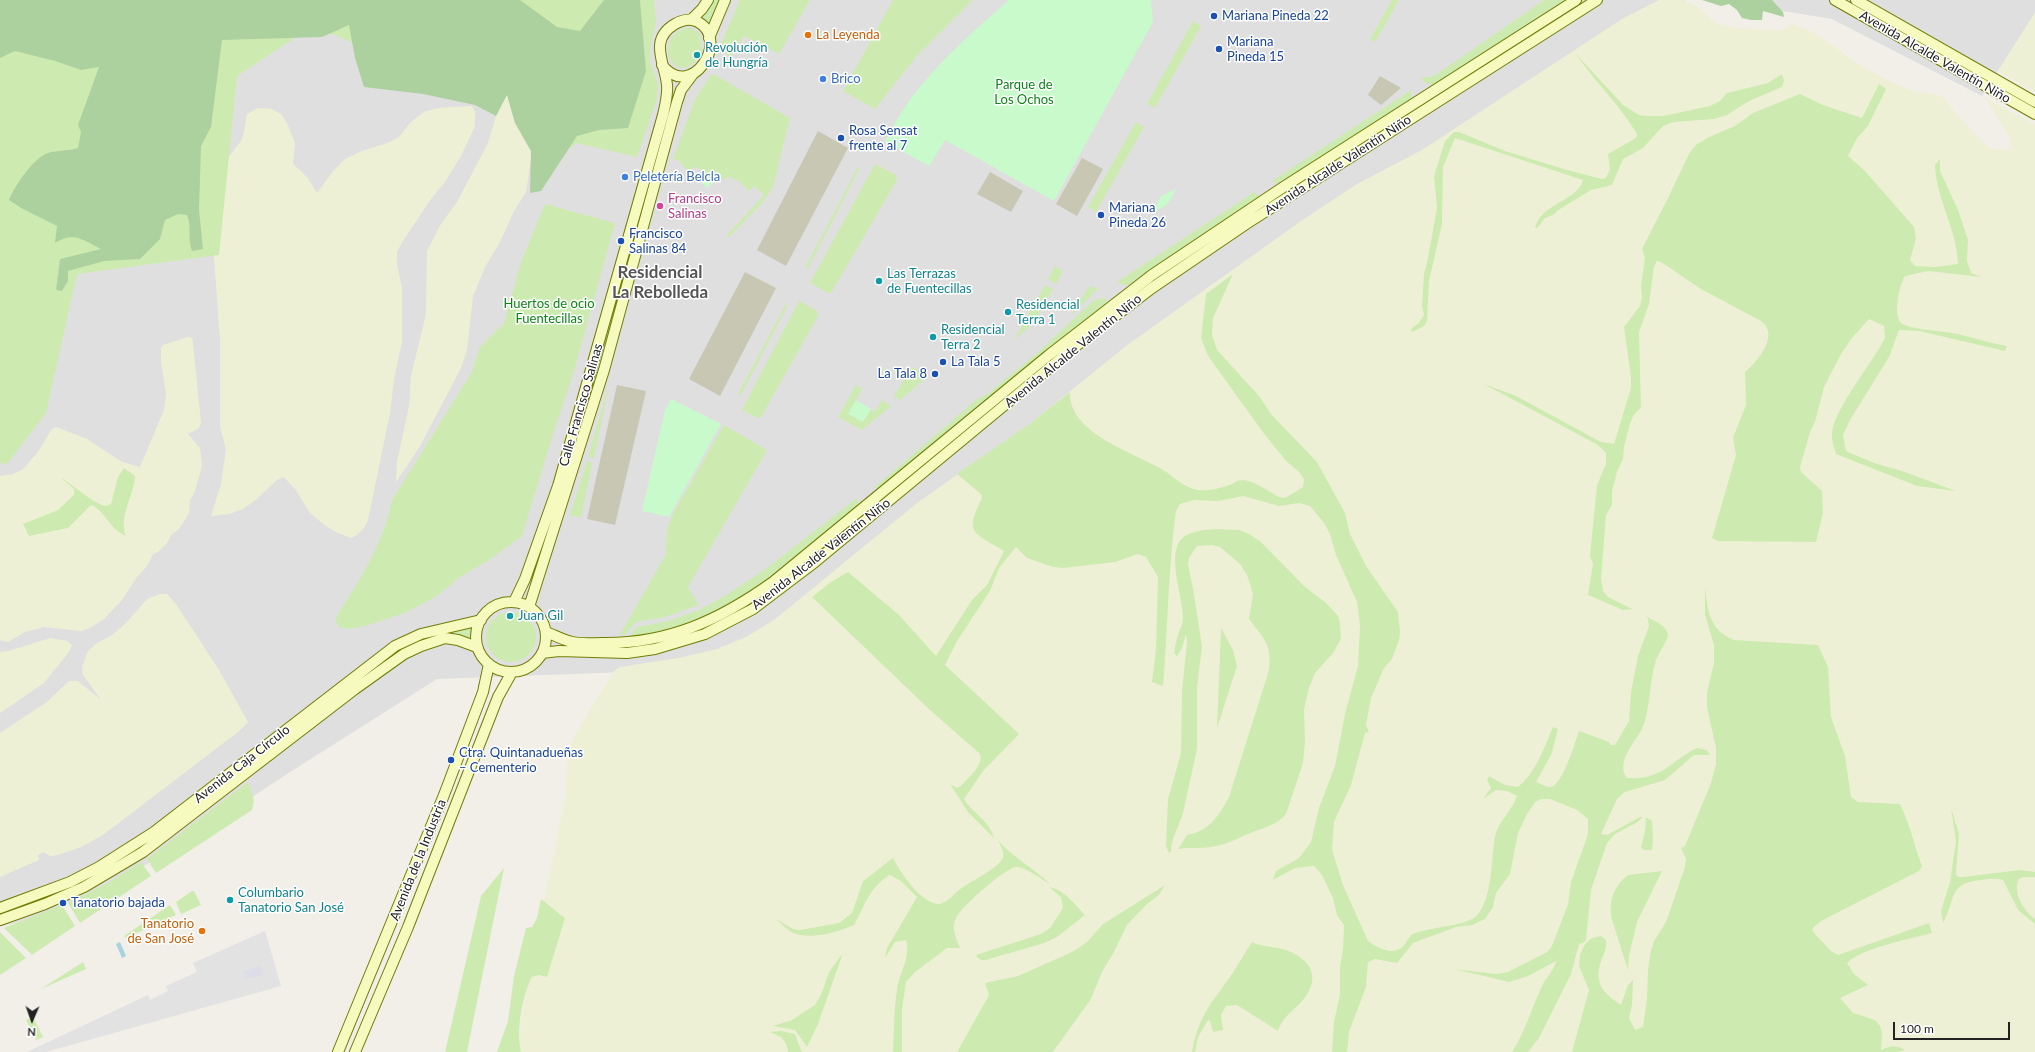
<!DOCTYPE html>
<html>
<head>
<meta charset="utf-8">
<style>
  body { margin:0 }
  #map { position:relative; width:2035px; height:1052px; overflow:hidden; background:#f2efe9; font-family:Lato,sans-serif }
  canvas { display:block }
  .north { position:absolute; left:12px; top:1000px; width:40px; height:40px; -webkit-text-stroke:3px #fff; paint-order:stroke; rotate:182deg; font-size:11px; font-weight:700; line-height:16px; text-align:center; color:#222 }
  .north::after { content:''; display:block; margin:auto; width:14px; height:18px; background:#222; clip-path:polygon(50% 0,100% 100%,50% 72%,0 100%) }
  .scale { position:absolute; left:1893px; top:1022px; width:117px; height:18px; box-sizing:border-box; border:2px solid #222; border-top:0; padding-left:5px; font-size:12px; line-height:14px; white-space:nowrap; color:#222; -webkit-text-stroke:3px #fff; paint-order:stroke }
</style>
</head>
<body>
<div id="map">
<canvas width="2035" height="1052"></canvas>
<div class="north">N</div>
<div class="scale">100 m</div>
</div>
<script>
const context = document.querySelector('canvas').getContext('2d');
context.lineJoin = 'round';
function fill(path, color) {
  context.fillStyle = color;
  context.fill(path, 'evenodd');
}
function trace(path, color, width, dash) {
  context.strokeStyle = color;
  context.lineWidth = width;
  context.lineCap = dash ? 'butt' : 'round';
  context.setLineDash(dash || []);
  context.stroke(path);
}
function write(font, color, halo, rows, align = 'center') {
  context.font = font + ' Lato,sans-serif';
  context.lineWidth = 3;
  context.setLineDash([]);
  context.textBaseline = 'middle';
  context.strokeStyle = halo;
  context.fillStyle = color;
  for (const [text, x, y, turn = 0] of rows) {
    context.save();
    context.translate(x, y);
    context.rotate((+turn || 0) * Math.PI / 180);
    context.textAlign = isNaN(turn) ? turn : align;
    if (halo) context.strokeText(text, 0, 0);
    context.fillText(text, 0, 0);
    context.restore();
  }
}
const residential = new Path2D(`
  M0,0H1685L1349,201L764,642L625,672L437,679L287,774L159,858L46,915L0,927Z
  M1716,0H2035V13L1982,96L1832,19Z`);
const construction = new Path2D(`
  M1380,76L1401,88L1381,105L1368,95Z
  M818,131L848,148L786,266L757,250Z
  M1082,158L1103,169L1077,216L1056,204Z
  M990,172L1023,191L1011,212L977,194Z
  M745,272L776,288L720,396L689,379Z
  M617,385L646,391L615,525L587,519Z`);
const farmland = new Path2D(`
  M1659,0H1682L1697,6L1715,23L1734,28L1782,30L1792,24L1813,32L1862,66L1891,82L1914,91L1935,94L1944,97L1956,114L1989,148L2012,150L2008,135L1985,97L2035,125V1052H1053L1091,999L1102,972L1113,954L1127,925L1146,905L1159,895L1165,885L1103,924L1087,942L1072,952L1018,976L986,983L989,995L957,1052H802L798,1039L782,1037L787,1043L788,1052H521L519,1042L521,1020L528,985L532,977L539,975L562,914L544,901L565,797L568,751L575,734L614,671L620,667L679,658L717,649L746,637L774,620L917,503L1032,422L1126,346L1301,221L1357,184L1422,150L1622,19Z
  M2035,13V92L1998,71Z
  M507,94L515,123L531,151V160L526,192L514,211L500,242L485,267L477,287L473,296L467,350L461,368L419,448L396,482L397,462L409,406L411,376L426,314L427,251L441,224L457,202L488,143L496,116Z
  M472,106L475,112V126L461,156L445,182L431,199L401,244L397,252V264L402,288V342L394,379L390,413L368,520L364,528L357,535L351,538L338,533L327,527L310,513L295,489L284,477L277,480L257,499L243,509L229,514L211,516L221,484L226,449L220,427V340L213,243L224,163L241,141L244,132L247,114L258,108L272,109L281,114L287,123L295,143L293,164L307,177L317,193L334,170L345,159L362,151L390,142L399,137L411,122L424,112L438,108Z
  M188,337L192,338L193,343L201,423L199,428L188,434L200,448L202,466L194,494L190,500L189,513L185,520L179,529L171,535L167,543L158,552L153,554L147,566L137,577L122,600L104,619L90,628L81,631L44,627L25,632L8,642L0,640V476L13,474L22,470L38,452L51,430L56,427L87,439L122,462L140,467L164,410L166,394L161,361V348L163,345Z
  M160,594H167L176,604L219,670L248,722L238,732L103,835L81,847L58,855L50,856L43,852L38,855L39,860L0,877V733L47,702L69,681H78L101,700L83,675L82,667L88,651L97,643L112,635L126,623L147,599Z
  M50,638L67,641L72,645L69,652L44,683L0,713V652L9,651Z`);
const grass = new Path2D(`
  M0,0H654L656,22L650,48V61L658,85L657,99L637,157L576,143L553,161L521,76L397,61L313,26L237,76L219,255L77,274L46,413L7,464L0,463Z
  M712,0H720L711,23L701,17Z
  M740,0H810L779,54L744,36L731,57L723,52L721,44Z
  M893,0H973L916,57L875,109L843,91Z
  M1392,0H1399L1375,42L1370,39Z
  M1544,0H1567L1436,84H1428L1421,80L1424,77H1431L1437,74Z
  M1583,0H1587L1238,224L749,606C709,628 664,650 617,649C604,649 591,647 577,645L701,629L738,611L1137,291L1222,232Z
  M1193,21L1201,26L1155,108L1147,104Z
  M686,28H692L700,34L702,50C682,95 646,42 686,28Z
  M1576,54L1623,105L1639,115L1648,116H1663L1710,106L1720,101L1727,93L1768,83L1782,74L1784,81L1782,87L1749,101L1727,115L1714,119L1674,122L1663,126L1643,148L1623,159L1612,185L1591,190L1560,209L1553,215L1545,218L1538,227L1535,228C1541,203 1578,201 1583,180L1455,138L1443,167L1442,224L1429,281L1427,321L1424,326L1412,332L1411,329L1419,323L1424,315L1422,306L1424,274L1428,258L1437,208L1434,176L1445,141L1454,132H1459L1505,151L1567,170L1602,179L1606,178L1610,169L1608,154L1636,138L1637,134C1620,105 1595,82 1576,54Z
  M711,75H715L790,118L773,187L762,203L729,237L726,236L764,195L754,186L749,191L736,179L734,180L728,176L724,180L722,178L717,182L715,180L717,179L709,172L706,175L696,166L689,172L679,161L673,159L695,99Z
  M1879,84L1886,89L1868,126L1857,138L1848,156L1864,170L1914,227L1916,239L1910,260L1915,266L1935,267L1958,264C1957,229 1936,199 1935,165L1940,159V171L1958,210L1968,240L1967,261L1971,273L1982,277L1928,271L1905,276C1899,284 1893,316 1901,323C1910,330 1945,331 1958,334C1975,338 1990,343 2007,346L2005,351L1919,331L1899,330L1889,357L1850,420L1843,435L1846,451L1874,463L1902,471L1956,491L1917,486L1836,454C1834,446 1831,440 1832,432C1835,408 1873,362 1885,338L1884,326L1869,319L1852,338L1841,354L1824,387L1815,422L1810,432L1800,467L1801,472L1822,491L1823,513L1816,542L1718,541L1712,538L1736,455L1733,438L1746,405L1745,372C1758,361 1780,335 1761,321L1701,289L1661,262L1657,261L1654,266L1649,304L1639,332L1641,407L1633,416L1629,427L1624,447L1623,459L1617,472L1612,492V505L1606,515L1601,579L1603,591L1608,597L1632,609L1623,610L1588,595L1593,564L1590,556L1597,485L1606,464V453L1598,445L1484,384L1516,396L1601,442L1614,444L1631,388V377L1624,327L1640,306L1642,298L1641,286L1645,258L1642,249L1668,198L1690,152L1696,145L1709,137L1735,126L1753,113L1800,94L1823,105L1862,118Z
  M1411,90L1412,98L1283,182L1275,183L1272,181Z
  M672,96L674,97L605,348L603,347Z
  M1136,122L1144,127L1096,212L1088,207Z
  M875,164L896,175L897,180L831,293H828L810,283Z
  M858,167L860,168L807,270L805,268Z
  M1254,192L1261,197L1131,285H1124L1117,282Z
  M545,204L615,223L574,371L552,437L522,536L489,560L460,577L437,596L405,613L365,626L348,629L339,627L335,619C358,583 384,543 392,500L472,372L480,347L504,323L521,262Z
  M1055,266L1063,271L1056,284L1048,279Z
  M1233,274L1213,318L1212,335L1217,350L1259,396L1271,414L1317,462L1345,513L1350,534L1366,566L1398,612L1400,632L1399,640L1392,659L1384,668L1371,698L1366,725L1369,732L1365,733L1351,785L1334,822L1332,850L1343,885L1368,941C1379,949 1396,957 1405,944C1408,939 1410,935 1415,933C1433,927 1455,927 1472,919C1493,908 1491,857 1495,836C1498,822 1512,811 1517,796L1507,791L1496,790L1483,799L1491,788L1487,780L1489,776L1505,785L1518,787C1536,772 1544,748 1553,727L1558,729L1552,753L1536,782C1540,783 1547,788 1551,787C1563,784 1575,742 1579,731L1609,742L1611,745H1615L1629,721L1631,692L1638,656L1649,626L1648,619L1645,616C1653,620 1667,625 1668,635C1668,639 1658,655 1656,660C1649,682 1651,708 1642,729C1635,742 1615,763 1627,778C1664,780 1668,762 1697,748L1707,750L1710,755H1694L1665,780L1625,792L1617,799L1601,834L1607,835L1640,817H1643L1636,823L1615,834L1607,843L1591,890L1586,940L1583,943L1579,944L1571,974L1539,1038L1528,1052H1512C1525,1032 1531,1010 1541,988C1545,978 1553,973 1556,961L1528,976L1509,982L1454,969L1496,974L1508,972L1547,952L1552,946L1568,904L1571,882L1588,834V819L1577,810L1550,799H1542L1535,802L1527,814L1518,833L1510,874L1496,893L1493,907L1485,919L1472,925L1456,927L1413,943L1397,963L1375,959L1368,962L1366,987L1349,1032L1347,1052H1332L1334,1022L1340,995V967L1343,949L1344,925L1337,915L1333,898L1322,875L1314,866L1295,868L1273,880L1276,871L1299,858L1311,842L1319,808L1335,766L1345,714L1358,666L1360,625L1357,602L1336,555L1330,534L1324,523L1310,506L1299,503L1279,506L1243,496L1218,501L1194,500L1180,504L1176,511C1168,569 1168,628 1163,686L1152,682L1156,649L1158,577L1146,557L1138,554L1115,562L1063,568L1053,567L1027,558L1016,547L999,568L990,591L957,641L945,665L1019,734L983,771L964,799C972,813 990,821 994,838L968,812L950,784L957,788L961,786C967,778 986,764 979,753L930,710L812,597L831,582L848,572L899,615L936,656L972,600L987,585L1004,551C973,532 964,534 982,498L981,494L957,474L1032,422L1070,392C1068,432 1131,452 1160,468C1171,474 1179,484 1191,488C1202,493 1218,489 1229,485C1235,483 1237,480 1243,480C1255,481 1268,491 1279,497L1285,498L1303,487L1304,479L1299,472L1286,461L1262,431L1208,356L1201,338L1206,294Z
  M1045,285L1053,289L1045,302L1038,298Z
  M1090,286L1098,289L1072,314L1071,313Z
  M1104,298L1108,302L879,490L875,487L977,399L986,395L1036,354L1094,300Z
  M799,301L817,311L818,316L761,417L758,418L742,410Z
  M1035,302L1043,307L1035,320L1028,315Z
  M786,304L788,305L741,395L738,394Z
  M1025,320L1032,324L1015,340Z
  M601,353L603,354C582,429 559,505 532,579L530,578L558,499Z
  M912,367L928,376L900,400L894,396Z
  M856,385L862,389L848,414L863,422L870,410L875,412L882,400L891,406L862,430L838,417Z
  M607,391H608L594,458L588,457Z
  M724,425L767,450L688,587L699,605L665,617L636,622L625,635H620L666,554L667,529L673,514Z
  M587,461L592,463L581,518L570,515Z
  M124,468L135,476C134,496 118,517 126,536C108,528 106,511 91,505L68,528L29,536L23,524L58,510L74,495V489L60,477C70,483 97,506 106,506L111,504L118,477Z
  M857,498L859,504C814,545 748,603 691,624C671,631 650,635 629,637L637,627L668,621L699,610L728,594L767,568Z
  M1215,529L1239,530L1249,534L1261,542L1304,586L1326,603L1338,616L1340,623L1341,639L1333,653L1315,673L1309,688L1304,709L1305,741L1303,763L1286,814C1277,826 1261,828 1248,834C1236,839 1228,844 1216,846C1204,849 1190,847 1178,849L1187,835C1209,831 1219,816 1229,797L1269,670C1272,644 1264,639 1249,619L1253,594L1247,575L1240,564L1220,547L1212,545L1197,546L1189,558L1188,564L1194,594L1202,647L1197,687V749L1183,813C1179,827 1171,838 1171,852L1169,853L1166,846L1168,799L1181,753L1182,691L1187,642L1186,634L1182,648L1177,656L1174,653C1175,647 1176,641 1178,635C1180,629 1183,625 1183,618C1183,596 1164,549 1185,536C1193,531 1206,530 1215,529Z
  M1705,587C1708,611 1709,630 1734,640L1818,645L1828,667L1831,717L1845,756L1851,797L1858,802L1900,804C1910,824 1914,845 1922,866L1919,871L1821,921L1812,929L1814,933L1831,951L1838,955L1929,923L1932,933C1910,939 1862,948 1847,963L1854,974L1868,985L1840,998L1853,1013L1875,1020L1880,1026L1882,1033L1881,1050C1890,1046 1896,1045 1905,1050L1898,1052H1572L1589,990L1579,966L1580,955L1585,944L1592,938L1601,936L1606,940C1607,948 1604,954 1601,961C1594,984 1603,993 1621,1005L1628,985L1633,980L1632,1005L1629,1018L1635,1030L1643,1027L1647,999L1648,970L1651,950L1654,941L1666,922L1685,867L1686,859L1681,848L1685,846L1711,783L1716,764V748L1707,707V693L1714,663V645L1705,615Z
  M486 637a25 25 0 1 1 50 0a25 25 0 1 1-50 0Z
  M471,627L470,638L455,633L441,635V633Z
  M1221,628L1233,650L1237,666L1217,728Z
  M435,634V636L410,645L384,662L148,843L96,876L61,893L0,915V913L49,896L81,880L392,653L406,644Z
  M248,782L254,800L252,810L156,873L147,859Z
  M1951,808L1959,834L1956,874L1958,877H1963L2020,870L2035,872V877H2023L2019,879C2012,893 2024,911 2035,919V924L2018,910L2003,880C1996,878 1989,879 1981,880C1948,883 1956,899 1943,923L1941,911L1950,882L1956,841Z
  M1646,817L1652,821L1653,839L1652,850H1644L1641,847L1645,831Z
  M998,840C1013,858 1034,868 1050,884C1043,880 1025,867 1017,867C1006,867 961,907 956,918C951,928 956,938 960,948H947L915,972L906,982L902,1009V1052H893C894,1031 894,1009 897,989C899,973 911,958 906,940L895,942L885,958L887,948L917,897L901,881L890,875C869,887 865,906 854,925C838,932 814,939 796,934C789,932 782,924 776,919L793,929L800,930L839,923L852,913L863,881L893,858C900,872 921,903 938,904C947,904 955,892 963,887C972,881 998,868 1003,858C1005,853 1000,845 998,840Z
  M141,862L151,876L80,923L68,903L110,882Z
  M504,868L467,1052H445L481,896Z
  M1662,871L1637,922L1629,956L1628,970L1612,920C1608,903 1613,886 1628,875Z
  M1165,885L1159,895L1146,905L1127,925L1113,954L1102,972L1091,999L1053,1052H957L989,995L985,983L1018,976L1072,952L1087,942L1103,924Z
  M1049,887C1065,890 1074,904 1085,915L1057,937L1044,943L986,960C982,960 978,960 976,955L1041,934L1050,928L1063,908L1061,897Z
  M192,891H194L201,905L181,914L176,902Z
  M541,899L565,918L547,977L539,975L532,977C522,997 516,1030 521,1052H497L508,1021L514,976L526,928L532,927L537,918Z
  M62,905L75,926L32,955L4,928Z
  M170,905L176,915L126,938L124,936Z
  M0,932L26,958L0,975Z
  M1252,942C1264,948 1281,946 1293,953C1311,962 1319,977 1306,996C1297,1009 1283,1015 1278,1031L1237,1005L1226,1006L1221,1015L1223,1030L1213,1032L1210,1021L1208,1020L1198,1037L1195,1052H1192C1198,1019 1208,1007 1227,981C1236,969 1243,955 1252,942Z
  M843,953L818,1024L807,1047L795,1030L773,1026L792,1020L815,1005L821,995L829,972Z
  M83,962L86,969L41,989Z
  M33,1017L43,1037L36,1040L26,1020Z
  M781,1031L795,1034L802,1052H788C786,1039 782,1037 770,1032Z`);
const forest = new Path2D(`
  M0,0H520L557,27L580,31L604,0H640L646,71L628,128L599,130L577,136L541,191L530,193L531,151L515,123L507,95L496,116L475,105L423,94L364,87L355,58L349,25L322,37L222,40L211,127L201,146L199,210L203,249L192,251C187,238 192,226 187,215L178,214L165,220L160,239L140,259L104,261L68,271V281L62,291L56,290L60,259L101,249C83,240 74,231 55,243L57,226L21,208L9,200C14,187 34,157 48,153C57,150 69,151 78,148L81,132L78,125L99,67L81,70L55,61L15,51L0,58Z
  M1702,0H1772L1783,12L1784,17L1763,11L1762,20H1751L1742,18L1737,10L1729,4L1721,6Z`);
const park = new Path2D(`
  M1009,0H1151L1153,22L1054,201L945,140L929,166L885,142C912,84 962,41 1009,0Z
  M710,171L717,179L707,188L700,181Z
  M1176,189L1168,204L1153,213L1161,196Z
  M671,399L721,424L669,517L642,511L665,410Z
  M856,400L871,409L863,422L848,414Z`);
const parking = new Path2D(`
  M265,931L281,986L46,1052H27L148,995L150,1000L168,991L166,986L197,972L193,963Z`);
const plaza = new Path2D(`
  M260,965L264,975L246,979L243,972Z`);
const water = new Path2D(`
  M120,942L126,956L122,958L116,944Z`);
const secondary = new Path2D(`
  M1835,0L2035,114
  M1856,0L2035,102
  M691,20L702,9L708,0
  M709,38L725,0
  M514,602L525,579L558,486L663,115C665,106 668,95 667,85C665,63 648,40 675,24C682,20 691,18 698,22C731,40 691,102 662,65
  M476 637a35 35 0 1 1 70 0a35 35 0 1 1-70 0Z
  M529,607L604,370L677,102L681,90L693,74
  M546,632C554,635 563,640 572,642C581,644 592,643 602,643C668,644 720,620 773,582L1049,355L1152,275L1282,188L1576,0
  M542,653L559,651L627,653L655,649L705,634L753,609L815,562L1076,346L1152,288L1246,224L1597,0
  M0,908L70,882L99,867L154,832L395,646L421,634L481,620
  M0,920L45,904L84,887L143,852L355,689L404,654L421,646L445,638L458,640L477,647
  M338,1052L444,795L483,692L489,664
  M355,1052L408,927L498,697L512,672`);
const markers = [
  [1214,16,4,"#1a4fb4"],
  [808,35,4,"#e8710a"],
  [1219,49,4,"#1a4fb4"],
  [697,55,4,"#0f9aa8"],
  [823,79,4,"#3f7fe0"],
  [841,138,4,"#1a4fb4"],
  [625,177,4,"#3f7fe0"],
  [660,206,4,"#d1479c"],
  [1101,215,4,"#1a4fb4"],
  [621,241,4,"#1a4fb4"],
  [879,281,4,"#0f9aa8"],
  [1008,312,4,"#0f9aa8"],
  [933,337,4,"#0f9aa8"],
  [943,362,4,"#1a4fb4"],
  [935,374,4,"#1a4fb4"],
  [510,616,4,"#0f9aa8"],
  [451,760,4,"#1a4fb4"],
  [230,900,4,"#0f9aa8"],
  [63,903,4,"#1a4fb4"],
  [202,931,4,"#e8710a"]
];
const transitNames = [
  ["Mariana Pineda 22",1222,16],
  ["Mariana",1227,42],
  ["Pineda 15",1227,57],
  ["Rosa Sensat",849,131],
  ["frente al 7",849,146],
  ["Mariana",1109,208],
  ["Pineda 26",1109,223],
  ["Francisco",629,234],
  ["Salinas 84",629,249],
  ["La Tala 5",951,362],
  ["La Tala 8",927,374,"right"],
  ["Ctra. Quintanadueñas",459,753],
  ["– Cementerio",459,768],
  ["Tanatorio bajada",71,903]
];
const foodNames = [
  ["La Leyenda",816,35],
  ["Tanatorio",194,924,"right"],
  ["de San José",194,939,"right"]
];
const cultureNames = [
  ["Revolución",705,48],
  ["de Hungría",705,63],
  ["Las Terrazas",887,274],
  ["de Fuentecillas",887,289],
  ["Residencial",1016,305],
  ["Terra 1",1016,320],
  ["Residencial",941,330],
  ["Terra 2",941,345],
  ["Juan Gil",518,616],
  ["Columbario",238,893],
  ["Tanatorio San José",238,908]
];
const streetNames = [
  ["Avenida Alcalde Valentín Niño",1935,57,30],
  ["Avenida Alcalde Valentín Niño",1338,165,-33],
  ["Avenida Alcalde Valentín Niño",1073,351,-39],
  ["Calle Francisco Salinas",581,405,-74],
  ["Avenida Alcalde Valentín Niño",821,554,-38],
  ["Avenida Caja Círculo",242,764,-38],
  ["Avenida de la Industria",418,860,-68]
];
const shopNames = [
  ["Brico",831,79],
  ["Peletería Belcla",633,177]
];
const parkNames = [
  ["Parque de",1024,85],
  ["Los Ochos",1024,100],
  ["Huertos de ocio",549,304],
  ["Fuentecillas",549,319]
];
const hotelNames = [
  ["Francisco",668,199],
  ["Salinas",668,214]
];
const districtNames = [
  ["Residencial",660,273],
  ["La Rebolleda",660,293]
];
fill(residential, '#e0dfdf');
fill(construction, '#c7c7b4');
fill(farmland, '#eef0d5');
fill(grass, '#cdebb0');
fill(forest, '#add19e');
fill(park, '#c8facc');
fill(parking, '#e2e2e2');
fill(plaza, '#dddde8');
fill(water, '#aad3df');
trace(secondary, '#707d05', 12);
trace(secondary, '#f7fabf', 10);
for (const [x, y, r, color] of markers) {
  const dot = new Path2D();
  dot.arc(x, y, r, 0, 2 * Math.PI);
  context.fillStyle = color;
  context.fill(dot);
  trace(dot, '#fff', 1.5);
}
write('13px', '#164399', '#fff', transitNames, 'left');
write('13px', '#c56008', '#fff', foodNames, 'left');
write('13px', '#0d838f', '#fff', cultureNames, 'left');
write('13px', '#222', '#fff', streetNames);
write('13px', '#366cbe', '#fff', shopNames, 'left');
write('13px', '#0c8416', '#fff', parkNames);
write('13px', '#b23c85', '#fff', hotelNames, 'left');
write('bold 17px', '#555', '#fff', districtNames);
</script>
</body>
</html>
